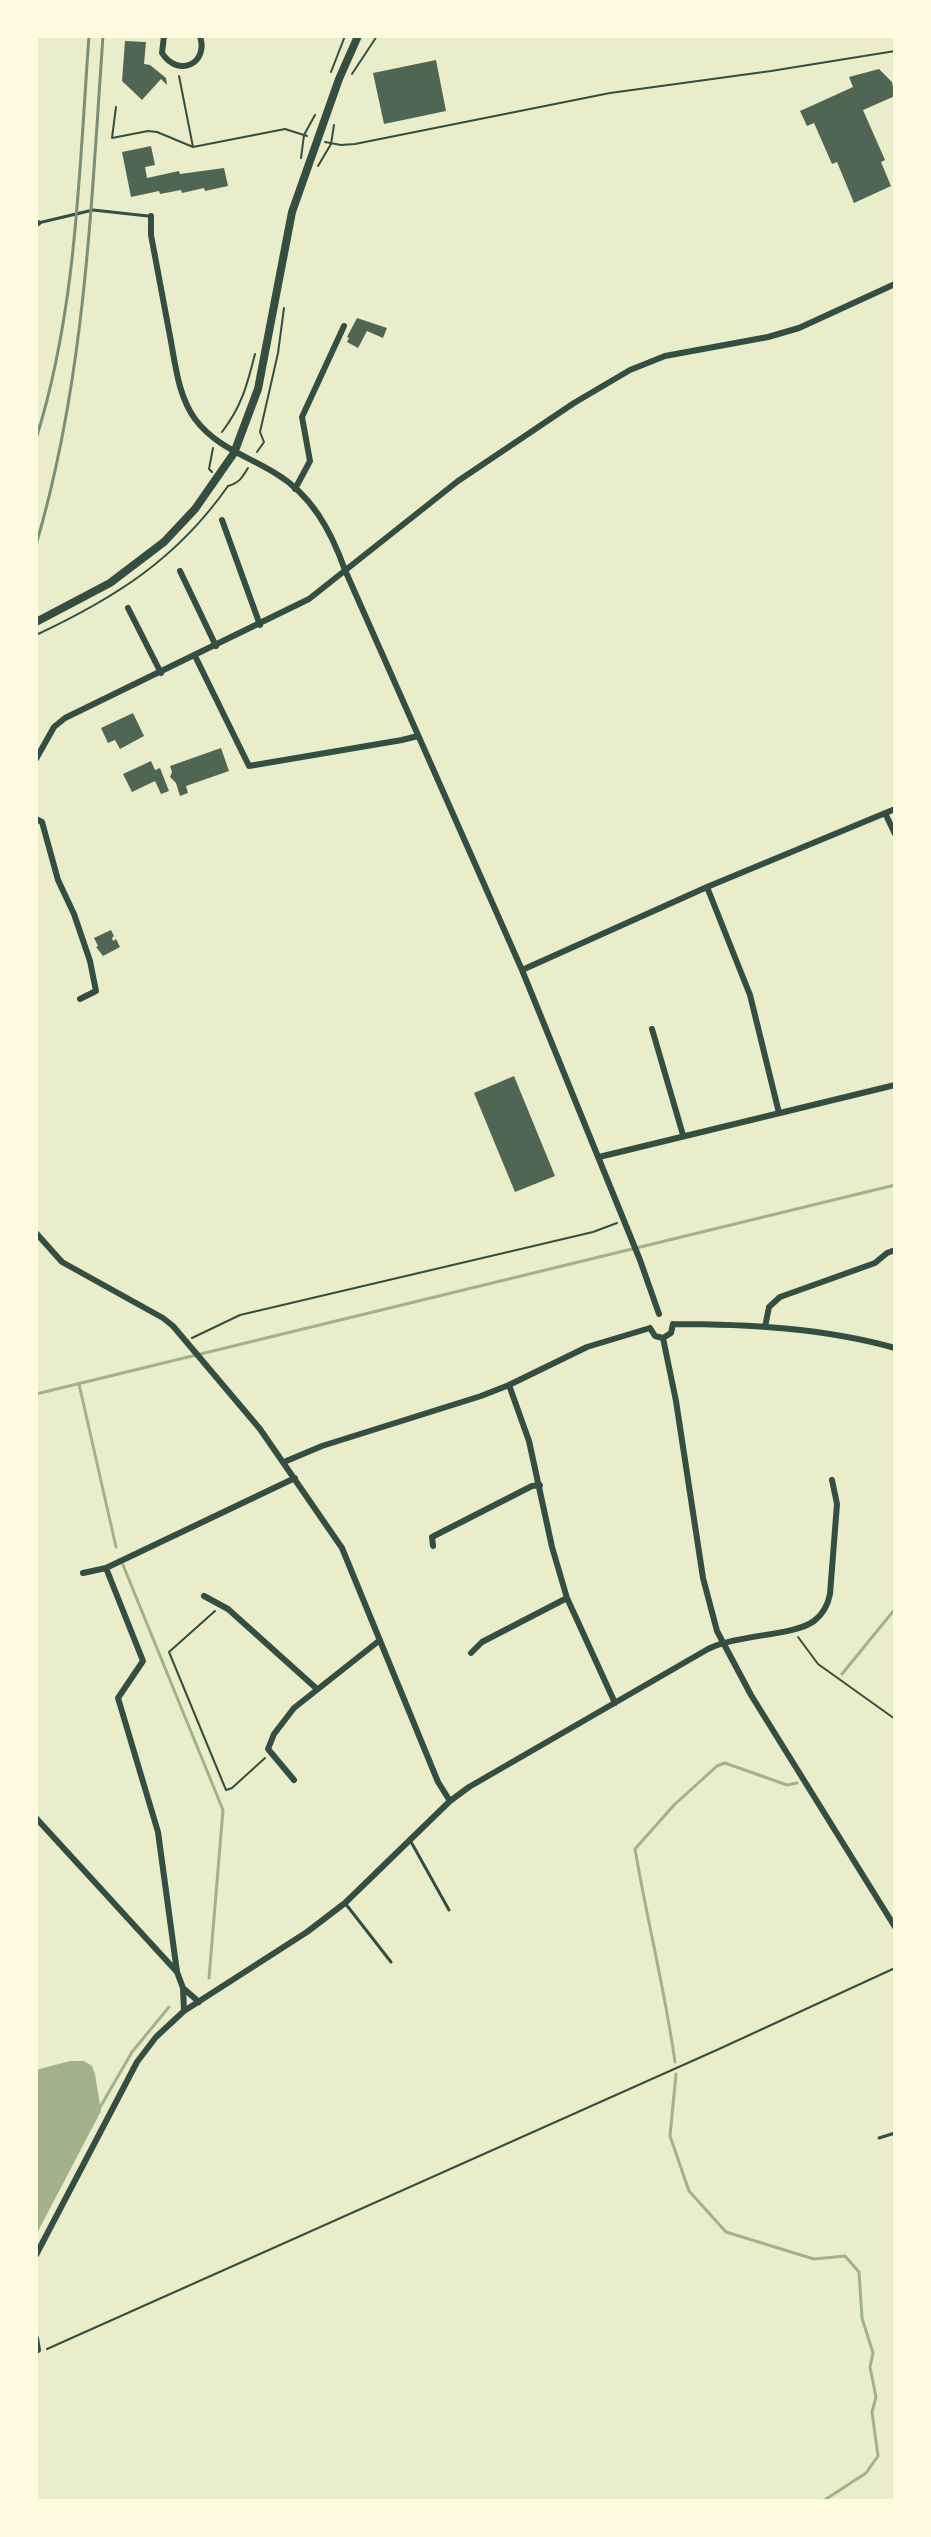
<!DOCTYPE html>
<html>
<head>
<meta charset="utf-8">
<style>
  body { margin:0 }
  #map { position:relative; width:931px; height:2537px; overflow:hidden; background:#e9edc9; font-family:"Fira Sans Condensed",sans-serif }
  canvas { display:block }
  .frame { position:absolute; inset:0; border:38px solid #fefae0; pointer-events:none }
</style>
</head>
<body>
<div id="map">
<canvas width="931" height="2537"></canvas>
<div class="frame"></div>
</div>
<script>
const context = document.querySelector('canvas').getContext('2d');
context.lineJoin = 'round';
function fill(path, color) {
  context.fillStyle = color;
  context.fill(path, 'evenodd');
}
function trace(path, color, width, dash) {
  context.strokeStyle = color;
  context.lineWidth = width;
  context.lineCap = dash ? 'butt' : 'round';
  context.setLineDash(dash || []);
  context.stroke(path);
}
const water = new Path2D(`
  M70,2061H84L92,2066L95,2074L101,2111L36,2235V2070Z`);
const stream = new Path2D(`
  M79,1384L116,1547
  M36,1394L895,1185
  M123,1565L223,1810L209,1978
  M842,1674L895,1609
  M675,2062C665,1990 647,1920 635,1849L674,1805L717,1766L725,1763L787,1785L797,1783
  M676,2074L670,2136L689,2191L726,2232L814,2259L845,2256L859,2272L862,2318L873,2353L870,2367L876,2397L872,2412L878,2456L866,2473L823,2501
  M99,2109L132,2052L169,2007`);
const building = new Path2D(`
  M125,41L146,42L144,64L150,65L166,78L167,85L161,79L142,100L122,81Z
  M436,60L446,111L384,124L373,73Z
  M879,69L892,82L895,96L863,110L885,160L881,162L891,186L854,203L837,162L832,164L814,123L807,126L800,111L853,87L849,77Z
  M151,146L155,165L145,167L147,178L179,171L180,174L224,168L228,186L205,191L204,188L182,193L181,190L160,194L159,191L131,197L122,152Z
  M357,318L387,328L383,338L367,331L358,348L347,342L349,338L347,337Z
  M133,713L144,736L120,749L115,740L108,743L101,728Z
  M221,748L229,771L186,786L188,793L180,796L176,783L170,777L172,772L170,766Z
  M151,761L155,770L160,768L169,791L161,794L155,781L132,792L123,774Z
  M111,930L114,936L112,938L113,941L116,939L120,947L103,956L96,947L98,946L94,938Z
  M514,1076L555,1176L515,1192L474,1093Z`);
const path = new Path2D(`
  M331,72L345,36
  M352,74L377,36
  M179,76L193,147
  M116,107L112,138L148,131L157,132L193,147L285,129L307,136
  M325,142L341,145L355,144L610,93L771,71L895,51
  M301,158L304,135L315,115
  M318,166L331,144L334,125
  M222,432C242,406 247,385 255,354
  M257,452L264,442L260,432L278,353L284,308
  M212,472L209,469L213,448
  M36,635C115,598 177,559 228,486C239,483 242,478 248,468
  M192,1338L240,1315L593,1232L617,1223
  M215,1611L169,1652L226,1790L232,1788L265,1758
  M798,1637L818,1664L895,1719
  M47,2349L719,2049L895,1968`);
const service = new Path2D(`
  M38,223L93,210L148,216
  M410,1840L449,1910
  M345,1903L391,1962
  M879,2138L895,2133`);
const minor = new Path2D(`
  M164,36L162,53C178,78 209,64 200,36
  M151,216V235C157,267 163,299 169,331C175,360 177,394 195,419C217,448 246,455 275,473C312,495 331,531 345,570L522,970L640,1260L659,1314
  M36,223H38
  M295,489L310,461L302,417L344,326
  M222,520L260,625
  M180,571L216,646
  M128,608L161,673
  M195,656L249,766L402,740L418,736
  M36,759L54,727L65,718L309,599L458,481L574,403L630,370L665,356L768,337L799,328L895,284
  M885,813L895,834
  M36,819L42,822L58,880L74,914L90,961L96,991L80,999
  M707,887L750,995L779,1113
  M522,970L707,887L895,809
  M652,1029L683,1135
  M599,1157L895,1085
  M36,1233L62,1262L163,1318L173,1326L260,1429L342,1548L438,1782L450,1801
  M673,1324C747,1324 824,1328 895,1348
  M765,1327L769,1307L780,1297L875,1263L887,1253L895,1250
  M650,1328L655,1336L663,1338L671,1333L673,1324
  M663,1338L676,1401L703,1578L717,1631L751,1695L895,1927
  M509,1385L529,1441L552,1547L567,1598L615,1703
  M284,1462L322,1446L481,1396L509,1385L587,1347L650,1328
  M433,1546L432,1537L532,1486L540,1485
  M106,1568L143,1661L118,1698L158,1832L177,1972L183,1988L184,2011
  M83,1573L106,1568L295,1478
  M204,1596L228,1609L317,1689
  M471,1653L482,1642L567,1598
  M294,1780L268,1749L274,1734L294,1708L380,1640
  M36,1818L177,1972
  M183,1988L199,2002
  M36,2255L137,2062L156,2037L184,2011L307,1932L345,1903L450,1801L469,1787L708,1649C738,1634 794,1636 814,1621C823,1614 828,1605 830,1594L837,1504L832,1480
  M36,2338L38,2350L36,2351`);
const tertiary = new Path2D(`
  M36,622L110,583L164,542L195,509L234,453L258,389L292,212L339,79L358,36`);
const rail = new Path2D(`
  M36,439C77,309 79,171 89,36
  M36,545C85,379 91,207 103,36`);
fill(water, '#a3b18a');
trace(stream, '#a3b18a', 3);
fill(building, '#4f6655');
trace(path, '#344e41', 2);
trace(service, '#344e41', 3);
trace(minor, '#344e41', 6);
trace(tertiary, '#344e41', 8);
trace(rail, '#7c8e77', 3);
</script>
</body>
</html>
